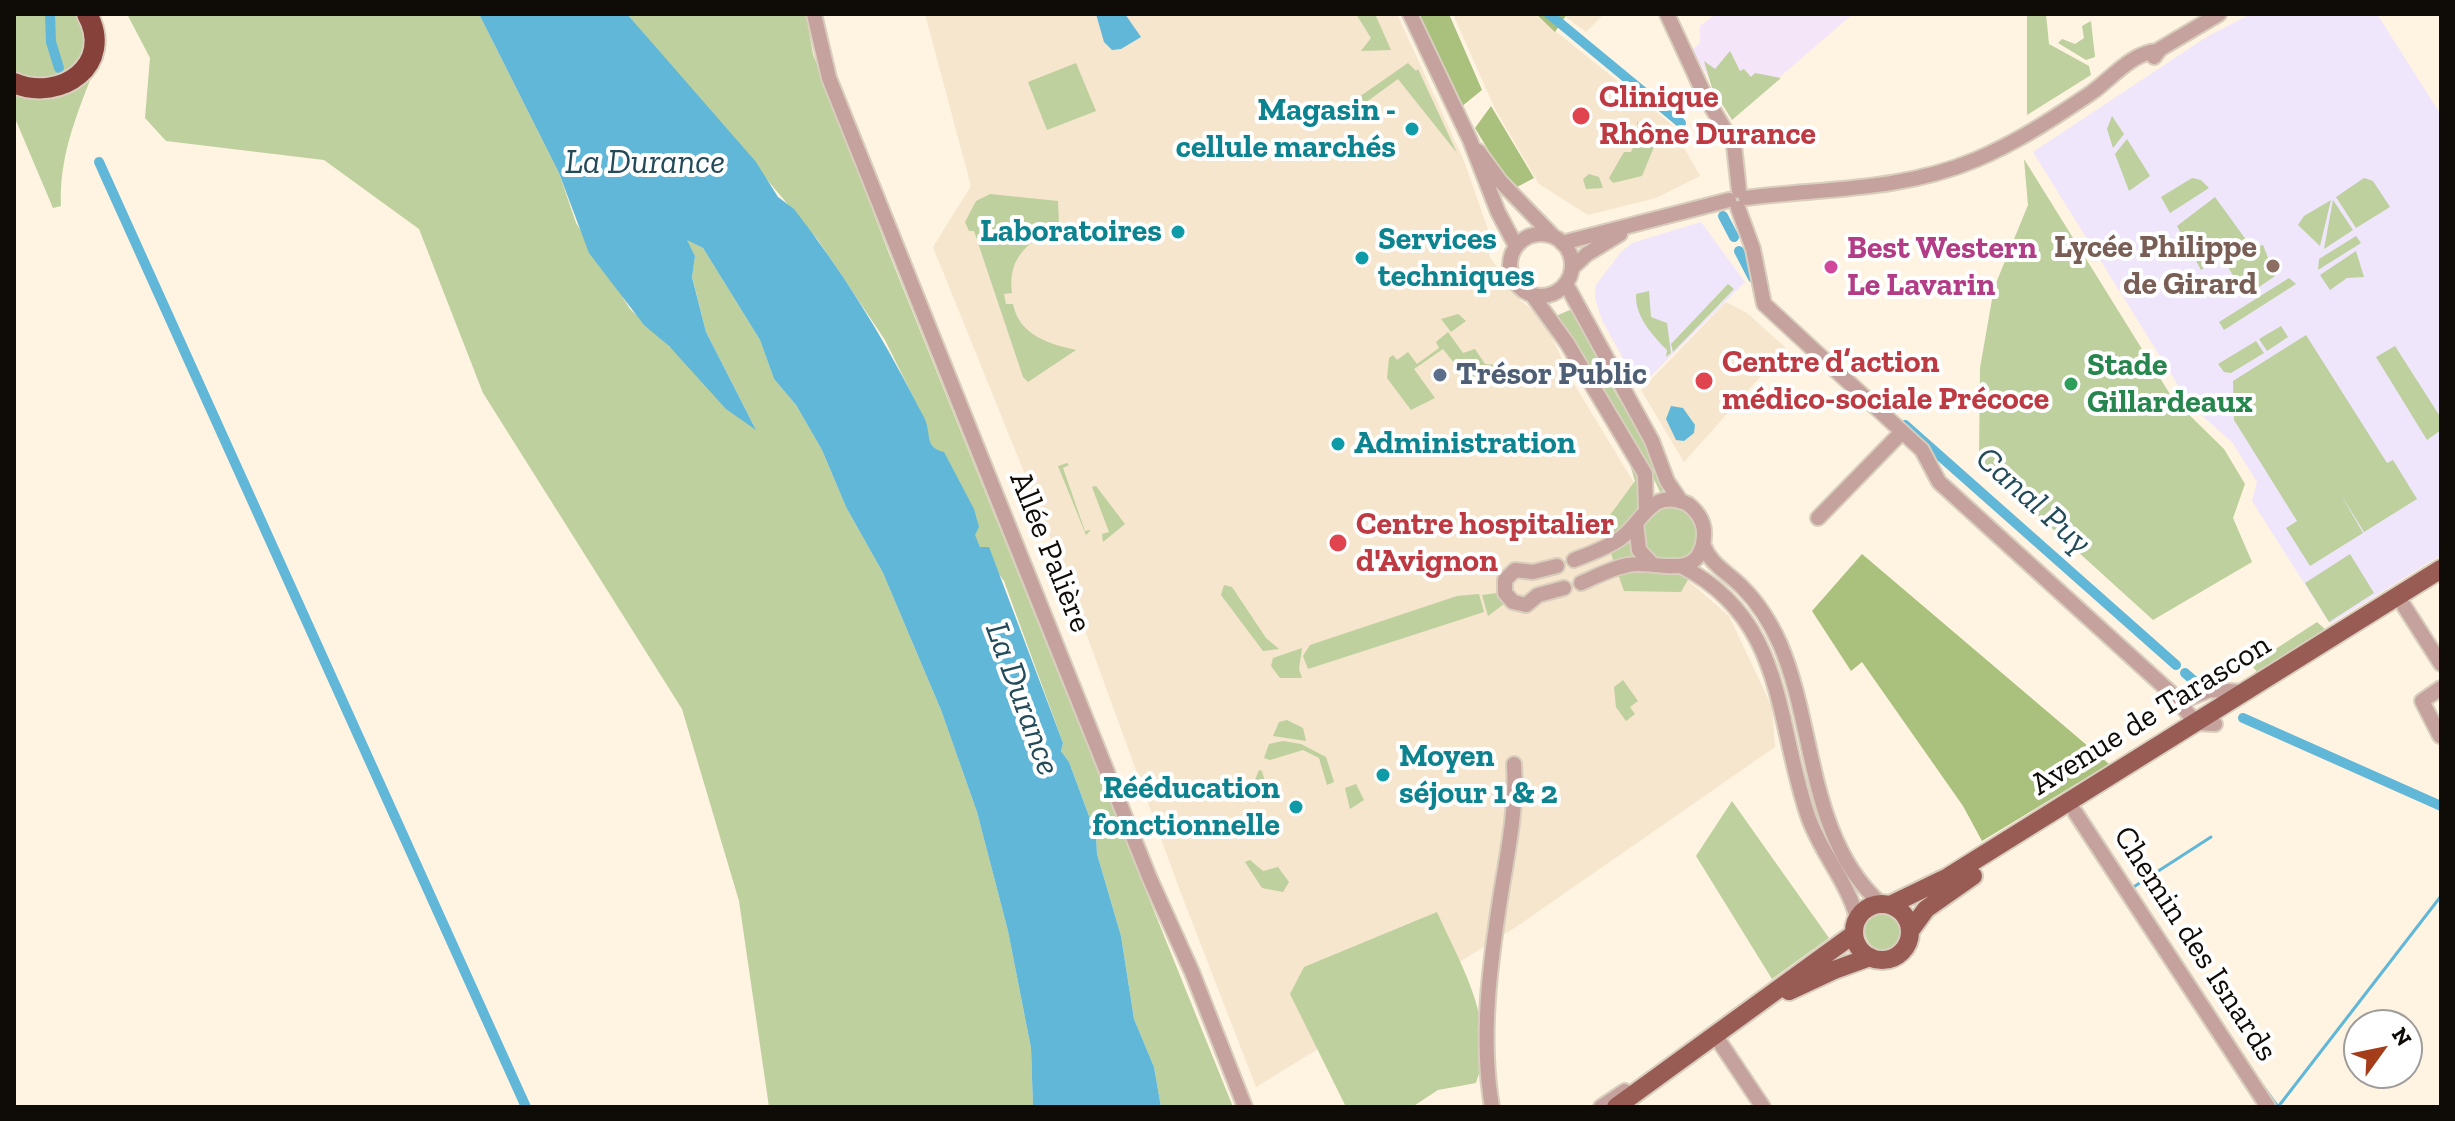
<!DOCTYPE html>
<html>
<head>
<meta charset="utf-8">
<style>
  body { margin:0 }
  #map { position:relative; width:2455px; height:1121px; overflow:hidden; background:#fff3e1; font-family:"Zilla Slab",serif }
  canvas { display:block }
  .frame { position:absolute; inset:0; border:16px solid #0f0b06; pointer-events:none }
  .north { position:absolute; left:2343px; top:1009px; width:80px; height:80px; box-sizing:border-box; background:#fff; border:2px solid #9f9d9b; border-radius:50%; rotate:57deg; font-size:22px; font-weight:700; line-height:32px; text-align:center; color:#0f0b06 }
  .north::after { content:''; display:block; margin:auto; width:28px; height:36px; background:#a43d1a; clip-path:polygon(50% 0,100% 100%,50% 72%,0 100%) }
</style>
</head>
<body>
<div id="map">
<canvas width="2455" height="1121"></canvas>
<div class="frame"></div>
<div class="north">N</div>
</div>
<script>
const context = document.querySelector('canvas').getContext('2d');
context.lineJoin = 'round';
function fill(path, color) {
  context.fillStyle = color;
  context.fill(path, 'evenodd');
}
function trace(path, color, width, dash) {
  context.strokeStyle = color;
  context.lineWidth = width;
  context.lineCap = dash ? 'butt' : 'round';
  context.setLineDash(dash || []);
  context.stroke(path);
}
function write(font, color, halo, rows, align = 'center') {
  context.font = font + ' "Zilla Slab",serif';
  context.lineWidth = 8;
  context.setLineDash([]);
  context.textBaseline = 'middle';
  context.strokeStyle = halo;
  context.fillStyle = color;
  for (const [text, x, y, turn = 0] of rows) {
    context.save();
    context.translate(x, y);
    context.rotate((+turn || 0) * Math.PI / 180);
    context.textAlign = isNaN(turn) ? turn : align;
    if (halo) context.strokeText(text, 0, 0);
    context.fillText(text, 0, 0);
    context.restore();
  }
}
const commercial = new Path2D(`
  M1716,14H1853L1733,117L1692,50L1700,43V26Z`);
const built = new Path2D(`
  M925,14H1397L1464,161L1491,238L1489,256L1521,301L1542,317L1574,384L1636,486L1626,556L1647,576L1685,578L1729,616L1772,707L1775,747L1516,927L1256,1087L1179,888L1058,556L933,247L971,186Z
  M1453,14H1534L1670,123L1700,176L1656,198L1588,215L1539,184L1495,109Z
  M1562,14H1604L1586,32Z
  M1726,302L1747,313L1786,348L1684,462L1641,390Z`);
const education = new Path2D(`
  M2251,14H2377L2441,115V555L2330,624L2252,501L2257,482L2232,442L2191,406L2033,152L2208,36Z
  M1701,222L1745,282L1639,388L1602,320L1595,298L1596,285L1621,252L1632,243Z`);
const green = new Path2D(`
  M14,14H80C91,47 85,62 57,82L14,76Z
  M127,14H479L559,173L576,223L630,309L755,428L706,332L692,276L695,256L686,239L703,248L760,340L774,379L796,405L822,450L846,507L883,573L941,710L977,812L1008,931L1031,1048L1033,1107H769L739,901L682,709L483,393L419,229L324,160L166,141L145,118L150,58Z
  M627,14H806L813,54L888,251L1233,1107H1161L1154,1067L1134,1019L1121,936L1097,854L1096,835L1069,762L1061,751L1063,743L1004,581L980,547L928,442L927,425L885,340L818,240Z
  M1356,14H1375L1391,50L1361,51L1371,38Z
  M2027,14H2046L2049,44L2089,66L2091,75L2027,115Z
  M2091,21L2095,57L2086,60L2058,43L2062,39L2075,44L2084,38L2082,26Z
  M1730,51L1740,71L1744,69L1751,77L1755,73L1781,78L1732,120L1712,88L1704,61L1715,69Z
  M1076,63L1096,111L1047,130L1028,82Z
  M1408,63L1416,71L1418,69L1457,153L1398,79L1365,103L1359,97Z
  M87,72L92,75C75,119 59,158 61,206L53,208L14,116V93Z
  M2112,116L2124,134L2113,148L2107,129Z
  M1637,121L1654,147L1642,176L1613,183L1609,178L1624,152H1631L1638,136Z
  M2127,139L2150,176L2129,191L2115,154Z
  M2024,159L2173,399L2224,449L2245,484L2233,518L2252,562L2153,620L1979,462L1980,368L1994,288L2028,205Z
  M1589,174L1599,177L1603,188L1586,189L1583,179Z
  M2192,178L2201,180L2209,188L2170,213L2161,197Z
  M2364,178L2373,181L2390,207L2356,228L2336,197Z
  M990,194L1058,201L1059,225C1031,241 1007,255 1012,293L1004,294L1006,304H1013C1019,335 1049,344 1076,350L1028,382L1023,377L974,231H969L965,222L976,201Z
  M2215,197L2252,248L2263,245L2275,276L2246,296L2221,256L2201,270L2177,226Z
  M2331,200L2320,246L2298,225L2304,216Z
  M2333,200L2353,230L2324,249Z
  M2356,236L2361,243L2318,270L2319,259Z
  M2356,251L2364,277L2347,278L2330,290L2320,275Z
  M2289,278L2296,284L2224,330L2219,322Z
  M1728,284L1734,289L1673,352L1671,344Z
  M1649,291L1651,317L1667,323L1671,353L1666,357L1667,350C1651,334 1635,316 1636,294Z
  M1572,309L1617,396L1645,440L1663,489L1661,494L1651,473L1556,316Z
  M1458,314L1466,321L1451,332L1441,319Z
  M2281,326L2288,337L2267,351L2259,339Z
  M1448,332L1463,353L1475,349L1485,364L1497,365L1477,380L1465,377L1443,349L1414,369L1435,398L1411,410L1387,378L1389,358L1393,355L1397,360L1408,352L1417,364L1439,348L1436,342Z
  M2306,335L2387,463L2393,460L2417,499L2364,532L2340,493L2363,533L2310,566L2286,528L2297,521L2234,420L2233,381Z
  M2256,341L2264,353L2231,373L2224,372L2218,364Z
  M2395,346L2441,418V430L2427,440L2376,357Z
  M1627,455C1652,492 1642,516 1606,540L1602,526L1635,481Z
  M1067,463L1069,465L1063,468L1085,531L1091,530L1086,535L1058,466Z
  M1096,486L1125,524L1103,542L1102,534L1109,532L1092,487Z
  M1642 533a28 28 0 1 1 56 0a28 28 0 1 1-56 0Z
  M1630,537L1637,557L1614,563L1610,550Z
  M2350,554L2374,593L2329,622L2305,583Z
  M1632,568L1690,576L1681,592L1624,591L1618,574Z
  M1224,585L1232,587L1266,638L1279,649L1263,651L1221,595Z
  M1497,593L1504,604L1488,616L1482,595Z
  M1479,594L1484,612L1308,669L1303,656L1310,645L1457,596Z
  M2317,622L2326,630L2258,673L2251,665Z
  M1302,648L1299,669L1302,678H1280L1271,666L1273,658Z
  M1623,680L1638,701L1630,707L1635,714L1626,721L1616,707L1614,687Z
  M1287,720L1303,728L1306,741L1273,736L1279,722Z
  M1283,741L1301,744L1326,757L1334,782L1327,785L1319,758L1303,750L1270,760L1264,758L1269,744Z
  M1259,770L1262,771L1270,800L1251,789Z
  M1356,784L1364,800L1350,809L1345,788Z
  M1732,801L1829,938L1772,979L1696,856Z
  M1250,860L1263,871L1278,867L1289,882L1283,892L1262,888L1245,862Z
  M1437,912C1460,964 1499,1025 1476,1083L1438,1090L1412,1107H1346L1290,994L1304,967Z
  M1865 931a19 19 0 1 1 38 0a19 19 0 1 1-38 0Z`);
const forest = new Path2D(`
  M1417,14H1449L1482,90L1461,107Z
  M1536,14H1567L1555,32Z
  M1491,106L1534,178L1517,187L1499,168L1475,128Z
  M1862,554L2109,764L1982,841L1963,806L1862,662L1851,671L1812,611Z`);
const water = new Path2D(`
  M479,14H627L756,162L778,197L794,209C841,269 881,334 916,402C919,409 925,417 927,425C930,439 927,448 944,452L974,509L979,527L975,535L980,547H989L1063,743L1061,751L1069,762L1096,835L1097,854L1121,936L1134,1019L1154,1067L1161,1107H1033L1031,1048L1008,931L977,812L941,710L883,573L846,507L822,450L796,405L774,379L760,340L703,248L687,240L695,256L692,277L706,332L756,430L726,409L669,346L644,325L589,253L559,173Z
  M1096,14H1125L1141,37L1121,49L1112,50L1104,42Z
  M1671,406L1683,408L1695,425L1694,433L1684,441L1676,440L1666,419Z`);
const stream = new Path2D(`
  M2132,888L2211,837
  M2161,931L2183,964
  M2257,1078L2278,1107
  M2278,1107L2441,896`);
const canal = new Path2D(`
  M50,14L51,42L59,68
  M1549,14L1681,123
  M99,162L526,1107
  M1723,216L1734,237
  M1739,251L1753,278
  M1905,425L2176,665
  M2185,673L2200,686
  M2243,718L2441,806`);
const minor = new Path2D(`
  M814,14L829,78L1150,879L1192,972L1245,1107
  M1410,14L1470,140L1498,212L1516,246
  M1667,14L1705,96L1734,145L1739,191
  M2154,57L2160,49L2219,14
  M1478,151L1500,181L1554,237
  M1746,198C1824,188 1901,191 1975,160C2016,143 2054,118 2091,93C2111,79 2131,53 2157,51
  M1738,208L1753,249L1764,304L1922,450L1939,482L2170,692L2196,723L2215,724
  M1510 265a31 31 0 1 1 62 0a31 31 0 1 1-62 0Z
  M1562,243L1729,200
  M1572,268L1587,254L1620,234
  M1566,284L1652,441L1667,481L1680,500
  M1533,296L1567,343L1645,474L1646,508
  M1818,518L1902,432
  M1636,523L1639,550L1651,563
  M1703,544C1711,566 1728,572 1743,588C1759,604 1771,624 1780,644C1816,728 1808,839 1881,904
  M1574,560C1589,554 1607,548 1621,538C1644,521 1651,487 1688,504C1698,512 1705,522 1704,536C1701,584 1655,559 1628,565C1612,568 1597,576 1581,583
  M1557,566L1533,572L1515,570L1505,580V593L1513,602L1526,605L1538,595L1564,588
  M1681,566C1787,619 1775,723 1809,819C1822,854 1848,883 1857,918
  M2404,606L2441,664
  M2180,702L2210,690L2245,692
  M2440,736L2422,701L2441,688
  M2075,812L2268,1107
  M1715,1035L1763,1107
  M1492,1107C1480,1037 1490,963 1501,893C1508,850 1517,808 1514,764
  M1601,1107L1625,1091`);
const major = new Path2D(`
  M1854 932a28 28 0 1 1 56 0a28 28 0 1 1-56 0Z
  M1890,905L1948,877L2441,569
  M1910,931L1926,909L1973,876
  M1789,991L1834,970L1870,957
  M1616,1107L1854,934`);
const highway = new Path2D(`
  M14,83C61,103 115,64 87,14`);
const markers = [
  [1581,116,10,"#e0444e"],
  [1412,129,8,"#0f9aa8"],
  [1178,232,8,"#0f9aa8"],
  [1362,258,8,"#0f9aa8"],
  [2273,266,8,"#8d6e63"],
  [1831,267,8,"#d1479c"],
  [1440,375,8,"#5c6f8a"],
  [1704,381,10,"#e0444e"],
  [2071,384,8,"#2e9e5b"],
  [1338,444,8,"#0f9aa8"],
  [1338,543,10,"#e0444e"],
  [1383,775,8,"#0f9aa8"],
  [1296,807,8,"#0f9aa8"]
];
const healthNames = [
  ["Clinique",1599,98],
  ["Rhône Durance",1599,135],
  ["Centre d’action",1722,363],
  ["médico-sociale Précoce",1722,400],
  ["Centre hospitalier",1356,525],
  ["d'Avignon",1356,562]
];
const cultureNames = [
  ["Magasin -",1396,111],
  ["cellule marchés",1396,148],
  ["Laboratoires",1162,232],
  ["Services",1378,240,"left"],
  ["techniques",1378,277,"left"],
  ["Administration",1354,444,"left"],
  ["Moyen",1399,757,"left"],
  ["séjour 1 & 2",1399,794,"left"],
  ["Rééducation",1280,789],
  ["fonctionnelle",1280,826]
];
const educationNames = [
  ["Lycée Philippe",2257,248],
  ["de Girard",2257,285]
];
const hotelNames = [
  ["Best Western",1847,249],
  ["Le Lavarin",1847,286]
];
const leisureNames = [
  ["Stade",2087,366],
  ["Gillardeaux",2087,403]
];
const serviceNames = [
  ["Trésor Public",1456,375]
];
const streetNames = [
  ["Allée Palière",1050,552,68],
  ["Avenue de Tarascon",2151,715,-32],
  ["Chemin des Isnards",2195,944,57]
];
const waterNames = [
  ["La Durance",645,163],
  ["Canal Puy",2033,501,42],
  ["La Durance",1022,699,70]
];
fill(commercial, '#f4e5f8');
fill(built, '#f5e6cd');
fill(education, '#efe6fc');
fill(green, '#bdd09d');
fill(forest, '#a9c17d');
fill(water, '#61b7d8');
trace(stream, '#61b7d8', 3);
trace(canal, '#61b7d8', 10);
trace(minor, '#d9cebe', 18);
trace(major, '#d9cebe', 22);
trace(highway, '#d9cebe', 24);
trace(minor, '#c5a29d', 14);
trace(major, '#985c54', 18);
trace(highway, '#86423a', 20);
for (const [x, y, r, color] of markers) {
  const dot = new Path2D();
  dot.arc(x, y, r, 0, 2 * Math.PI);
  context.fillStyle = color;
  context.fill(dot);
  trace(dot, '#fff', 3);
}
write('bold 32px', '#be3a42', '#fff', healthNames, 'left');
write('bold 32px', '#0d838f', '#fff', cultureNames, 'right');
write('bold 32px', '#785e54', '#fff', educationNames, 'right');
write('bold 32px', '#b23c85', '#fff', hotelNames, 'left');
write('bold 32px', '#27864d', '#fff', leisureNames, 'left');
write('bold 32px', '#4e5e75', '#fff', serviceNames, 'left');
write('32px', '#0f0b06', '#fff', streetNames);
write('italic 34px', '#234a59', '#fff', waterNames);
</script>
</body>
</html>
